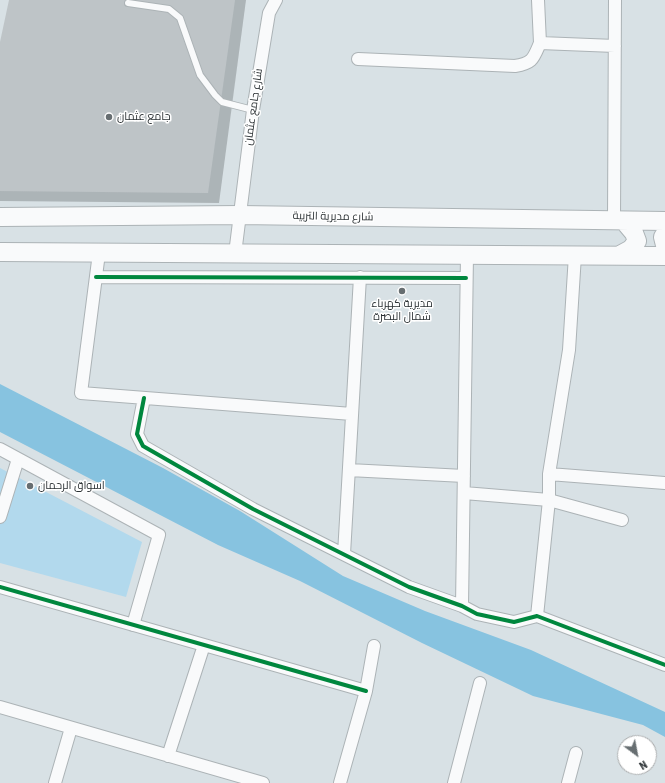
<!DOCTYPE html>
<html>
<head>
<meta charset="utf-8">
<style>
  body { margin:0 }
  #map { position:relative; width:665px; height:783px; overflow:hidden; background:#d8e1e5; font-family:"Roboto Condensed",sans-serif }
  canvas { display:block }
  .north { position:absolute; left:617px; top:735px; width:40px; height:40px; box-sizing:border-box; background:#fff; border:1px solid #aaacad; border-radius:50%; rotate:148deg; font-size:11px; font-weight:700; line-height:16px; text-align:center; color:#2a3033 }
  .north::after { content:''; display:block; margin:auto; width:14px; height:18px; background:#676e71; clip-path:polygon(50% 0,100% 100%,50% 72%,0 100%) }
</style>
</head>
<body>
<div id="map">
<canvas width="665" height="783"></canvas>
<div class="north">N</div>
</div>
<script>
const context = document.querySelector('canvas').getContext('2d');
context.lineJoin = 'round';
function fill(path, color) {
  context.fillStyle = color;
  context.fill(path, 'evenodd');
}
function trace(path, color, width, dash) {
  context.strokeStyle = color;
  context.lineWidth = width;
  context.lineCap = dash ? 'butt' : 'round';
  context.setLineDash(dash || []);
  context.stroke(path);
}
function write(font, color, halo, rows, align = 'center') {
  context.font = font + ' "Roboto Condensed",Cairo,sans-serif';
  context.lineWidth = 3;
  context.setLineDash([]);
  context.textBaseline = 'middle';
  context.strokeStyle = halo;
  context.fillStyle = color;
  for (const [text, x, y, turn = 0] of rows) {
    context.save();
    context.translate(x, y);
    context.rotate((+turn || 0) * Math.PI / 180);
    context.textAlign = isNaN(turn) ? turn : align;
    if (halo) context.strokeText(text, 0, 0);
    context.fillText(text, 0, 0);
    context.restore();
  }
}
const green = new Path2D(`
  M0,468L142,542L126,597L0,563Z`);
const water = new Path2D(`
  M0,384L163,468L240,511L343,576L425,611L531,650L665,712V737L643,725L533,696L422,643L300,581L218,545L0,432Z`);
const shadow = new Path2D(`
  M10,0H246L219,203L0,201V47Z`);
const building = new Path2D(`
  M9,0H235L208,193L0,191V42Z`);
const lane = new Path2D(`
  M128,3L169,9L180,18L200,75L215,95L222,102L253,110`);
const street = new Path2D(`
  M538,0L540,43
  M358,59L515,66C533,63 533,59 540,43L615,46
  M614,221L615,0
  M99,253L81,393L352,414
  M235,254L253,110L269,13L276,0
  M96,277L466,278
  M144,398L137,434L143,446L253,509L409,587L462,606L477,614L514,622L537,616L665,665
  M0,449L159,535L133,625
  M349,470L464,476
  M549,474L665,483
  M464,493L549,500L622,520
  M0,517L18,459
  M344,554L360,277
  M0,587L366,691
  M462,606L467,255
  M537,616L549,500V474L569,350L575,255
  M0,707L263,783
  M168,756L204,645
  M55,783L71,728
  M340,783L366,691L374,646
  M454,783L480,683
  M568,783L576,753`);
const secondary = new Path2D(`
  M0,217L240,215L665,221
  M665,234L663,237L665,245
  M0,252L665,256
  M620,255L631,249L637,241L634,233L624,221`);
const cycleway = new Path2D(`
  M96,277L466,278
  M144,398L137,434L143,446L253,509L409,587L462,606L477,614L514,622L537,616L665,665
  M0,587L366,691`);
const markers = [
  [109,117,4,"#676e71"],
  [402,291,4,"#676e71"],
  [30,486,4,"#676e71"]
];
const streetNames = [
  ["شارع جامع عثمان",254,107,-82],
  ["شارع مديرية التربية",333,217,1]
];
const poiNames = [
  ["جامع عثمان",117,117],
  ["مديرية كهرباء",402,304,"center"],
  ["شمال البصرة",402,317,"center"],
  ["اسواق الرحمان",38,486]
];
fill(green, '#b2d9ed');
fill(water, '#87c3e0');
fill(shadow, '#0003');
fill(building, '#bec4c7');
trace(lane, '#acb3b6', 8);
trace(street, '#acb3b6', 14);
trace(secondary, '#acb3b6', 20);
trace(lane, '#f9fafb', 6);
trace(street, '#f9fafb', 12);
trace(secondary, '#f9fafb', 18);
trace(cycleway, '#00873e', 4);
for (const [x, y, r, color] of markers) {
  const dot = new Path2D();
  dot.arc(x, y, r, 0, 2 * Math.PI);
  context.fillStyle = color;
  context.fill(dot);
  trace(dot, '#fff', 1.5);
}
write('11px', '#2a3033', '#fff', streetNames);
write('11px', '#2a3033', '#fff', poiNames, 'left');
</script>
</body>
</html>
